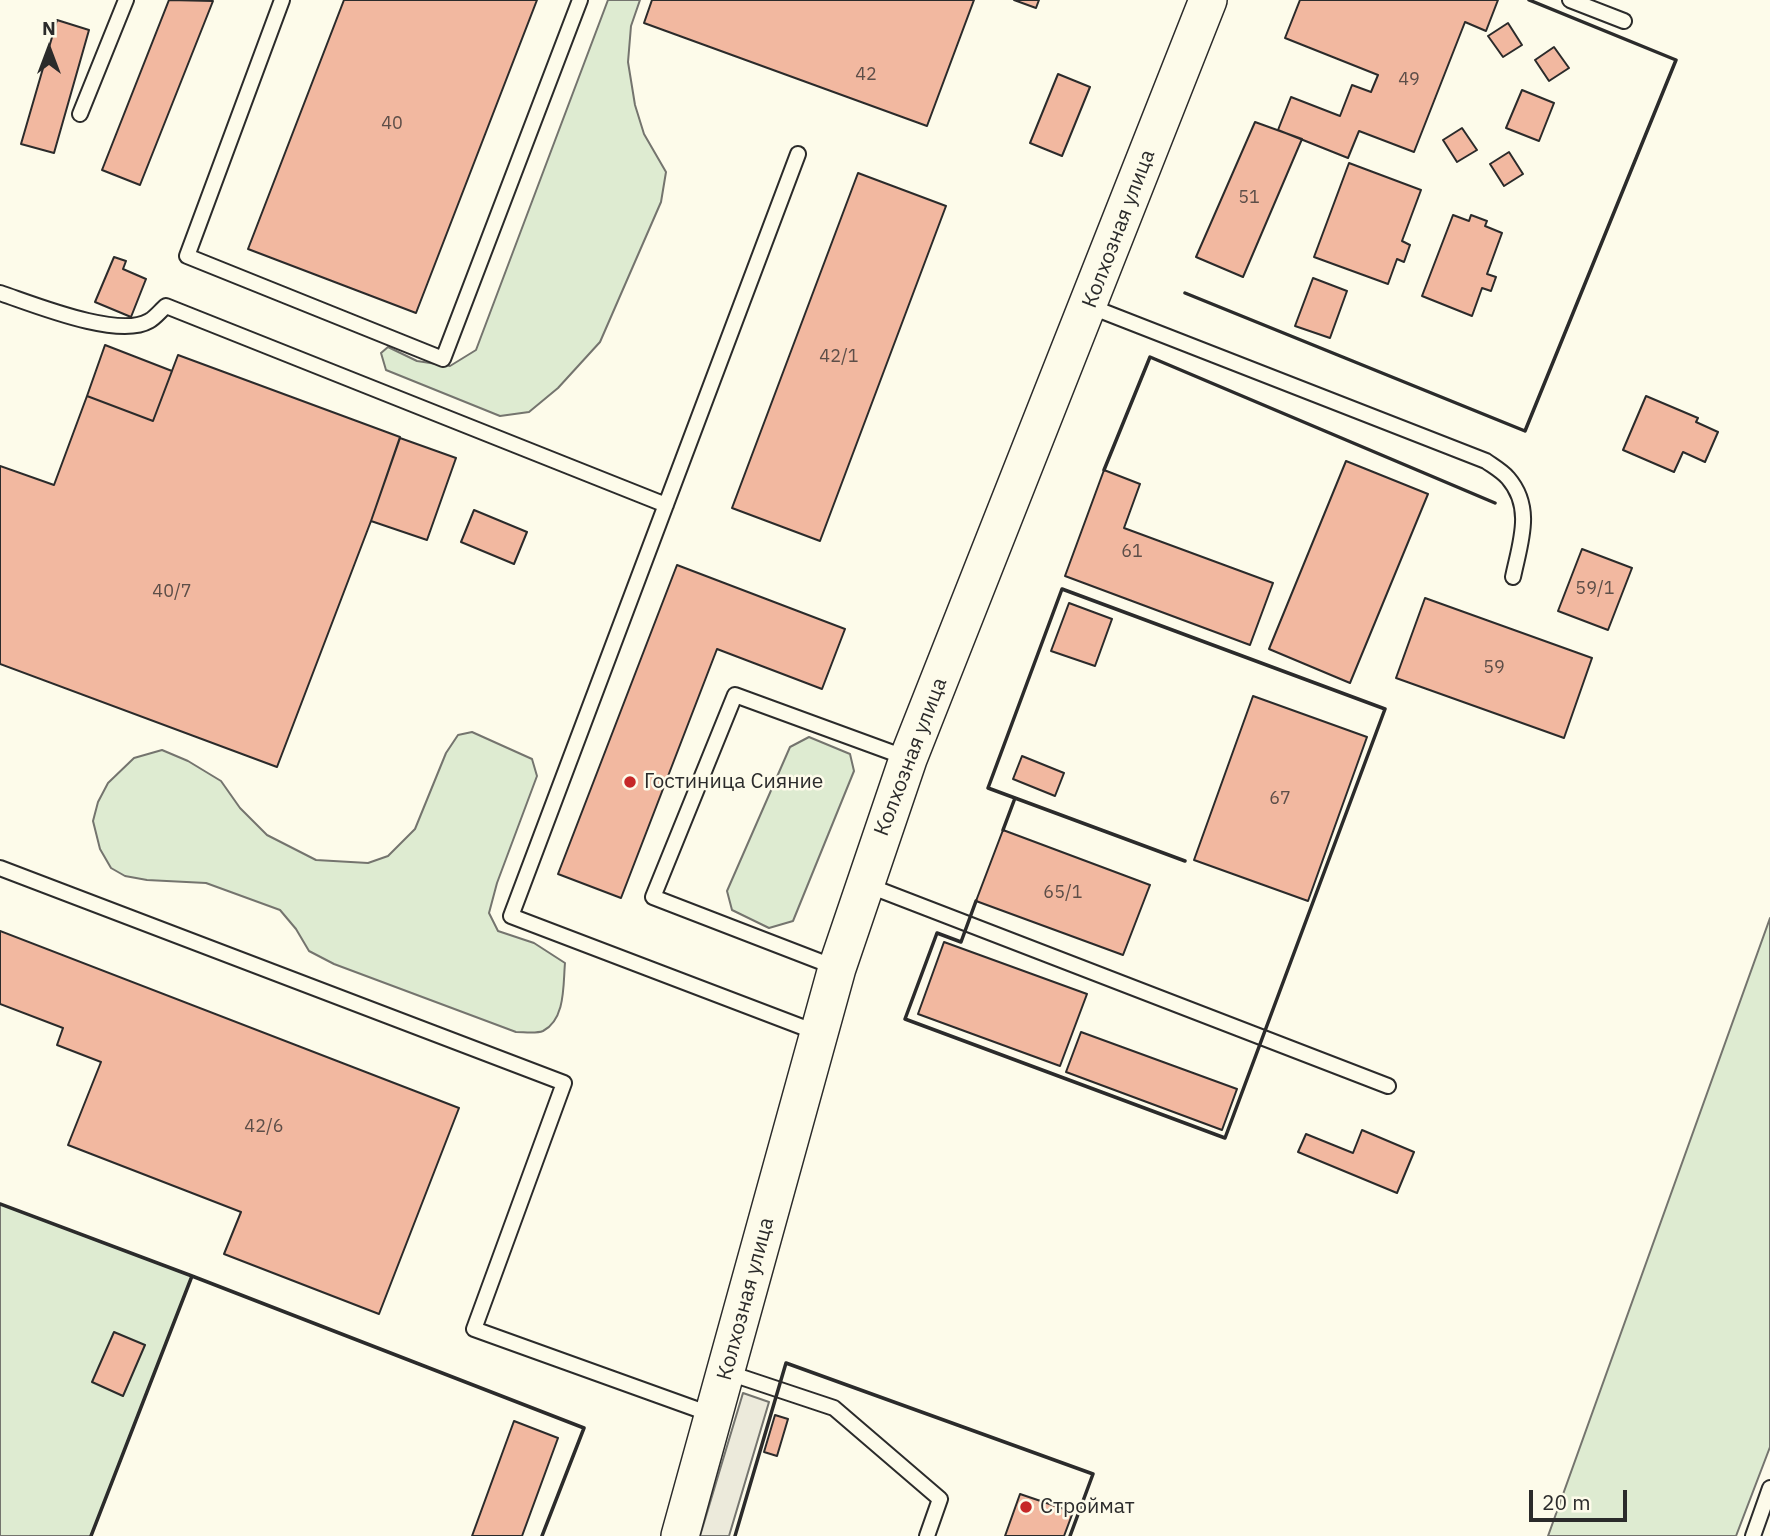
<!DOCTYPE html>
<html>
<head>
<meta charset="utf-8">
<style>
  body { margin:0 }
  #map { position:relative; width:1770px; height:1536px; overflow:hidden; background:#fdfbea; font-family:"IBM Plex Sans",sans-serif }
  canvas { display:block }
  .north { position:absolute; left:14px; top:14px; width:70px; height:70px; -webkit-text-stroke:5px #fdfbea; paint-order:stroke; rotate:0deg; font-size:19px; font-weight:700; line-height:28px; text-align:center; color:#2b2b2b }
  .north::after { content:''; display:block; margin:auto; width:24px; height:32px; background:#2b2b2b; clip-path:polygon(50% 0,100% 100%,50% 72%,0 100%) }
  .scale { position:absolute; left:1529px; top:1490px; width:98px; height:32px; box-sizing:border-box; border:4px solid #2b2b2b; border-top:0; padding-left:9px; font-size:21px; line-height:24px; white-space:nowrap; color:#2b2b2b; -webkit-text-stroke:5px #fdfbea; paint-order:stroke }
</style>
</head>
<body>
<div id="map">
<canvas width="1770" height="1536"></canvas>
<div class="north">N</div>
<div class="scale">20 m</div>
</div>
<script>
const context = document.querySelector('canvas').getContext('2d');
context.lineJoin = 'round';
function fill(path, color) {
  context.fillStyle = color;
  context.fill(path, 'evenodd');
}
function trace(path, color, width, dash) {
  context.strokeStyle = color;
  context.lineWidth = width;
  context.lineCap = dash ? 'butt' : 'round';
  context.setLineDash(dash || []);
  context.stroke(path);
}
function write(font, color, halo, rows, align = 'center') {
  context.font = font + ' "IBM Plex Sans",sans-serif';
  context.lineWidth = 5;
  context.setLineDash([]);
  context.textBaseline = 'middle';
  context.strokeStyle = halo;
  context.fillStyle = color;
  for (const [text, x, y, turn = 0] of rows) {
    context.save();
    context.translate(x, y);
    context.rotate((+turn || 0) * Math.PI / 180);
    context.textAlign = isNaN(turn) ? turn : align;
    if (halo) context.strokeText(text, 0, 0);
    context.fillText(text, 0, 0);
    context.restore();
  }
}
const green = new Path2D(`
  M608,0H640L631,26L628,62L635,105L644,134L666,172L661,202L600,342L558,388L529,412L500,416L386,370L381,353L388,347L417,361L450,366L476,350Z
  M472,732L532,759L537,776L497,883L489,913L498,931L534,943L565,963C563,984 566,1019 543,1031C536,1034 524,1032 516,1032L334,964L309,951L296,929L280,910L206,883L147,880L125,876L111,868L100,849L93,821L98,802L108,783L134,758L162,750L188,761L221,781L240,808L267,835L316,860L368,863L388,856L415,829L446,753L458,735Z
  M809,737L850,754L854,771L793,921L769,928L732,910L727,891L790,747Z
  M1770,918V1447L1736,1536H1548Z
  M0,1204L192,1276L91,1536H0Z`);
const parking = new Path2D(`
  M743,1393L769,1402L729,1536H700Z`);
const building = new Path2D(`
  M169,0L213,1L140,185L102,170Z
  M344,0H537L416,313L248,249Z
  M652,0H974L927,126L644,23Z
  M1014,0H1039L1036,8Z
  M1300,0H1498L1486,31L1465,22L1414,152L1359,131L1348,158L1278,130L1291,97L1340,116L1352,85L1371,92L1378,75L1285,38Z
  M57,20L89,30L54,153L21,144Z
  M1508,23L1522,45L1503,57L1488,36Z
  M1554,47L1569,68L1549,81L1535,60Z
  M1058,74L1090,87L1062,156L1030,143Z
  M1522,90L1554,103L1539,141L1506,128Z
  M1255,122L1302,139L1243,277L1196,257Z
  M1462,128L1477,150L1457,162L1443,140Z
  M1509,152L1523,174L1504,186L1490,164Z
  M1349,163L1421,190L1402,241L1410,245L1404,262L1397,259L1388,284L1314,257Z
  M858,173L946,206L820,541L732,508Z
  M1453,215L1469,221L1471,215L1487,221L1485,226L1502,233L1487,274L1496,277L1491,291L1482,288L1472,316L1422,296Z
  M114,257L126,261L123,269L146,279L131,317L95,302Z
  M1313,278L1347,291L1330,338L1295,326Z
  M105,345L172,371L153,421L87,396Z
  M178,355L400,437L371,521L277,767L0,664V466L54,485L87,396L153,421Z
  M1646,396L1698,418L1696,422L1718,432L1705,462L1683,452L1674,472L1623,450Z
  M400,438L456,458L427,540L371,521Z
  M1346,461L1428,494L1350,683L1269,649Z
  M1104,470L1140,484L1124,528L1273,583L1250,645L1065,576Z
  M474,510L527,532L514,564L461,542Z
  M1582,549L1632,568L1608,630L1558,611Z
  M677,565L845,629L822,689L717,649L621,898L558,874Z
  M1425,598L1592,658L1564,738L1396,678Z
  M1069,603L1112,619L1095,666L1051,651Z
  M1253,696L1367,737L1308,901L1194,860Z
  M1022,756L1064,773L1055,796L1013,779Z
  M1003,830L1150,885L1123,955L976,901Z
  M0,931L459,1108L379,1314L224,1254L241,1212L68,1145L101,1062L57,1045L63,1028L0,1004Z
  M944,942L1087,994L1060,1066L918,1014Z
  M1081,1032L1237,1089L1222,1130L1066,1072Z
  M1362,1130L1414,1152L1397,1193L1298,1152L1306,1134L1353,1153Z
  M114,1332L145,1345L123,1396L92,1382Z
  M775,1415L788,1419L777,1456L764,1452Z
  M514,1421L558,1438L522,1536H472Z
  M1020,1494L1073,1512L1064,1536H1005Z`);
const service = new Path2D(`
  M282,0L187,256L443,359L580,0
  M1570,0L1624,21
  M80,114L126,0
  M798,154L511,916L818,1033
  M0,293C33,304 118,339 149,321C155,318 161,310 166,306L666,505
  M1089,306L1486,461C1493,466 1502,471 1508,478C1534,508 1520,543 1513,577
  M0,868L564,1083L474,1329L713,1415
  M867,885L1388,1086
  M837,968L653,897L735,695L907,758
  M726,1372L834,1408L940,1499L927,1536
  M1753,1536L1770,1488`);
const tertiary = new Path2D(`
  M680,1536L837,968L908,759L1208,0`);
const wall = new Path2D(`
  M1185,293L1525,431L1676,60L1529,0
  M1104,470L1150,357L1495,503
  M1015,798L1185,861
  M976,901L961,942L937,933L905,1019L1225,1138L1385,709L1062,589L988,788L1015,798L1003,830
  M0,1204L192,1276
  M91,1536L192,1276L584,1428L542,1536
  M735,1536L786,1363L1093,1474L1070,1536`);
const markers = [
  [630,782,7,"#c62828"],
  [1026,1507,7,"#c62828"]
];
const numberNames = [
  ["42",866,75],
  ["49",1409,80],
  ["40",392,124],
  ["51",1249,198],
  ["42/1",839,357],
  ["61",1132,552],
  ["59/1",1595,589],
  ["40/7",172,592],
  ["59",1494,668],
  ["67",1280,799],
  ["65/1",1063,893],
  ["42/6",264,1127]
];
const streetNames = [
  ["Колхозная улица",1119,229,-69],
  ["Колхозная улица",911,757,-69],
  ["Колхозная улица",746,1299,-75]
];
const poiNames = [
  ["Гостиница Сияние",644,782],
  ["Строймат",1040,1507]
];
fill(green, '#deebd1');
trace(green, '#74746e', 2);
fill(parking, '#eceadb');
trace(parking, '#74746e', 2);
fill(building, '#f2b8a0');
trace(building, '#2b2b2b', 2);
trace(service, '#2b2b2b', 18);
trace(tertiary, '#2b2b2b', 40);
trace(service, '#fdfbea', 14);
trace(tertiary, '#fdfbea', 37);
trace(wall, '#2b2b2b', 3.5);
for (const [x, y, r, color] of markers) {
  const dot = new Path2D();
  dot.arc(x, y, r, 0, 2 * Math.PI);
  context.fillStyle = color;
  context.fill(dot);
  trace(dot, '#fdfbea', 2.5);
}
write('18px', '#5d4e48', null, numberNames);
write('21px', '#2b2b2b', '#fdfbea', streetNames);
write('21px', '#2b2b2b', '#fdfbea', poiNames, 'left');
</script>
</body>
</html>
